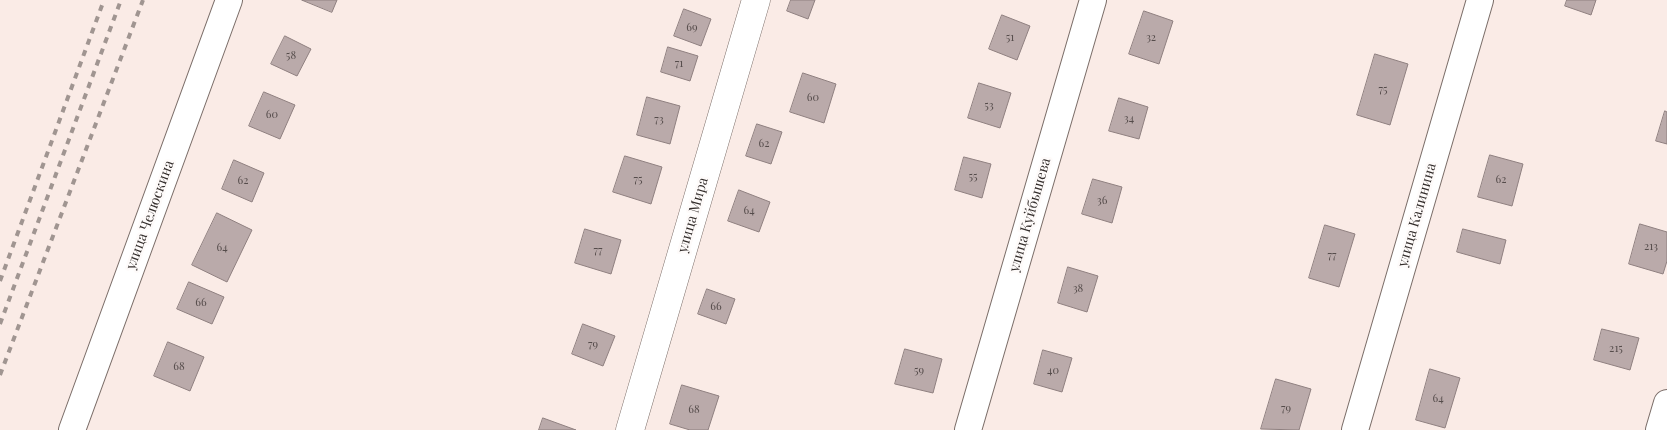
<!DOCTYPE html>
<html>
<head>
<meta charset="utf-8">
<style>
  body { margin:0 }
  canvas { display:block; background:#faebe6 }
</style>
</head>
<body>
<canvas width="1667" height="430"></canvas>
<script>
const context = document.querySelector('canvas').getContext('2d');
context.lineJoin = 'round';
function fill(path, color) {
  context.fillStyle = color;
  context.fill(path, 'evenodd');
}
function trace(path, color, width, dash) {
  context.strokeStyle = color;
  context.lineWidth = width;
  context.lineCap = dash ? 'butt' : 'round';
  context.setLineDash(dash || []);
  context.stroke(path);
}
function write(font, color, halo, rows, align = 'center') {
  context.font = font + ' "Playfair Display",serif';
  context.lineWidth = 5;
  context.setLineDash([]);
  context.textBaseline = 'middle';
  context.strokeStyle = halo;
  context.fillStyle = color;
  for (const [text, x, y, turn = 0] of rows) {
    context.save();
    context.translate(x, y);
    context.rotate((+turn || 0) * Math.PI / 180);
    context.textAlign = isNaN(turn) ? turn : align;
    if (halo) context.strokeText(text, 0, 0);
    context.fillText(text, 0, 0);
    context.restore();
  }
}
const building = new Path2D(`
  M302,0H337L332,12Z
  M791,0H815L808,19L787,11Z
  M1567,0H1596L1591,15L1565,6Z
  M684,9L711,19L701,46L674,36Z
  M1144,11L1173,21L1159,64L1129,54Z
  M1002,15L1030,26L1017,60L989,49Z
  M285,36L311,49L297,76L271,64Z
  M668,47L698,56L690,81L661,72Z
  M1375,54L1408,64L1390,125L1357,115Z
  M803,73L836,84L824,123L790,112Z
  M979,83L1011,93L1000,128L968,118Z
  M264,92L295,105L280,139L249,126Z
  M647,97L680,106L670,144L637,135Z
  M1119,98L1148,107L1139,139L1109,131Z
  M1665,111L1667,112V144L1656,141Z
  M757,124L782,132L771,164L746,156Z
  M1490,155L1523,164L1512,206L1478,197Z
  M625,156L662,167L651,204L613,192Z
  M964,157L991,164L982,198L955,190Z
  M234,160L264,173L252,202L222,189Z
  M1093,179L1122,187L1112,223L1082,214Z
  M739,190L770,202L759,232L728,221Z
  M217,213L252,230L227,282L192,265Z
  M1640,224L1667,232V261L1663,274L1629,264Z
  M1325,225L1355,234L1339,287L1309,278Z
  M585,229L621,240L611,274L575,263Z
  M1463,229L1506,240L1500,264L1457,252Z
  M1068,267L1098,276L1087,312L1058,303Z
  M189,282L224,297L212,324L177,309Z
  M707,289L735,299L726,324L698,314Z
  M583,324L615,336L603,366L572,354Z
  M1602,329L1639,338L1630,370L1594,360Z
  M168,342L204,357L190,391L154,376Z
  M905,349L942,359L933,393L895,384Z
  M1043,350L1072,358L1062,392L1034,384Z
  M1430,369L1460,378L1445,428L1416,420Z
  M1276,379L1311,389L1299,430L1261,429Z
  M682,385L719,396L708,430H690L670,424Z
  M543,418L576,430H539Z`);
const street = new Path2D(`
  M72,430L229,0
  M968,430L1093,0
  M1355,430L1480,0
  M1659,430L1667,403`);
const secondary = new Path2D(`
  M630,430L756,0`);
const rail = new Path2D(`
  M0,281L104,0
  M0,324L121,0
  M0,375L143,0`);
const numberNames = [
  ["69",692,28],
  ["51",1010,38],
  ["32",1151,38],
  ["58",291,56],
  ["71",679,64],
  ["75",1383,90],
  ["60",813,98],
  ["53",989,106],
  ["60",272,115],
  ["34",1129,119],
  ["73",659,120],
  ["62",764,144],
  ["55",973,177],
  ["75",638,180],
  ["62",1501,180],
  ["62",243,181],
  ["36",1102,201],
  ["64",749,211],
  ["213",1651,247],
  ["64",222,248],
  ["77",598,251],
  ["77",1332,256],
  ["38",1078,289],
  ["66",201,303],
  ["66",716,307],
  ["79",593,345],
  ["215",1616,349],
  ["68",179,367],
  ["59",919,371],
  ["40",1053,371],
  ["64",1438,399],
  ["79",1286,409],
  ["68",694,410]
];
const streetNames = [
  ["улица Челюскина",150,215,-70],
  ["улица Мира",693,215,-74],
  ["улица Куйбышева",1030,215,-74],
  ["улица Калинина",1417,215,-74]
];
fill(building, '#baaaaa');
trace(building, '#8f8080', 1);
trace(street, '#7b6e69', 28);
trace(secondary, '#7b6e69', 29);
trace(street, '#fff', 26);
trace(secondary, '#fff', 28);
trace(rail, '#a09591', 4, [6, 6]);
write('11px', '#554c4b', null, numberNames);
write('14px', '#332d2b', '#fefbfa', streetNames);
</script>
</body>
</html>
